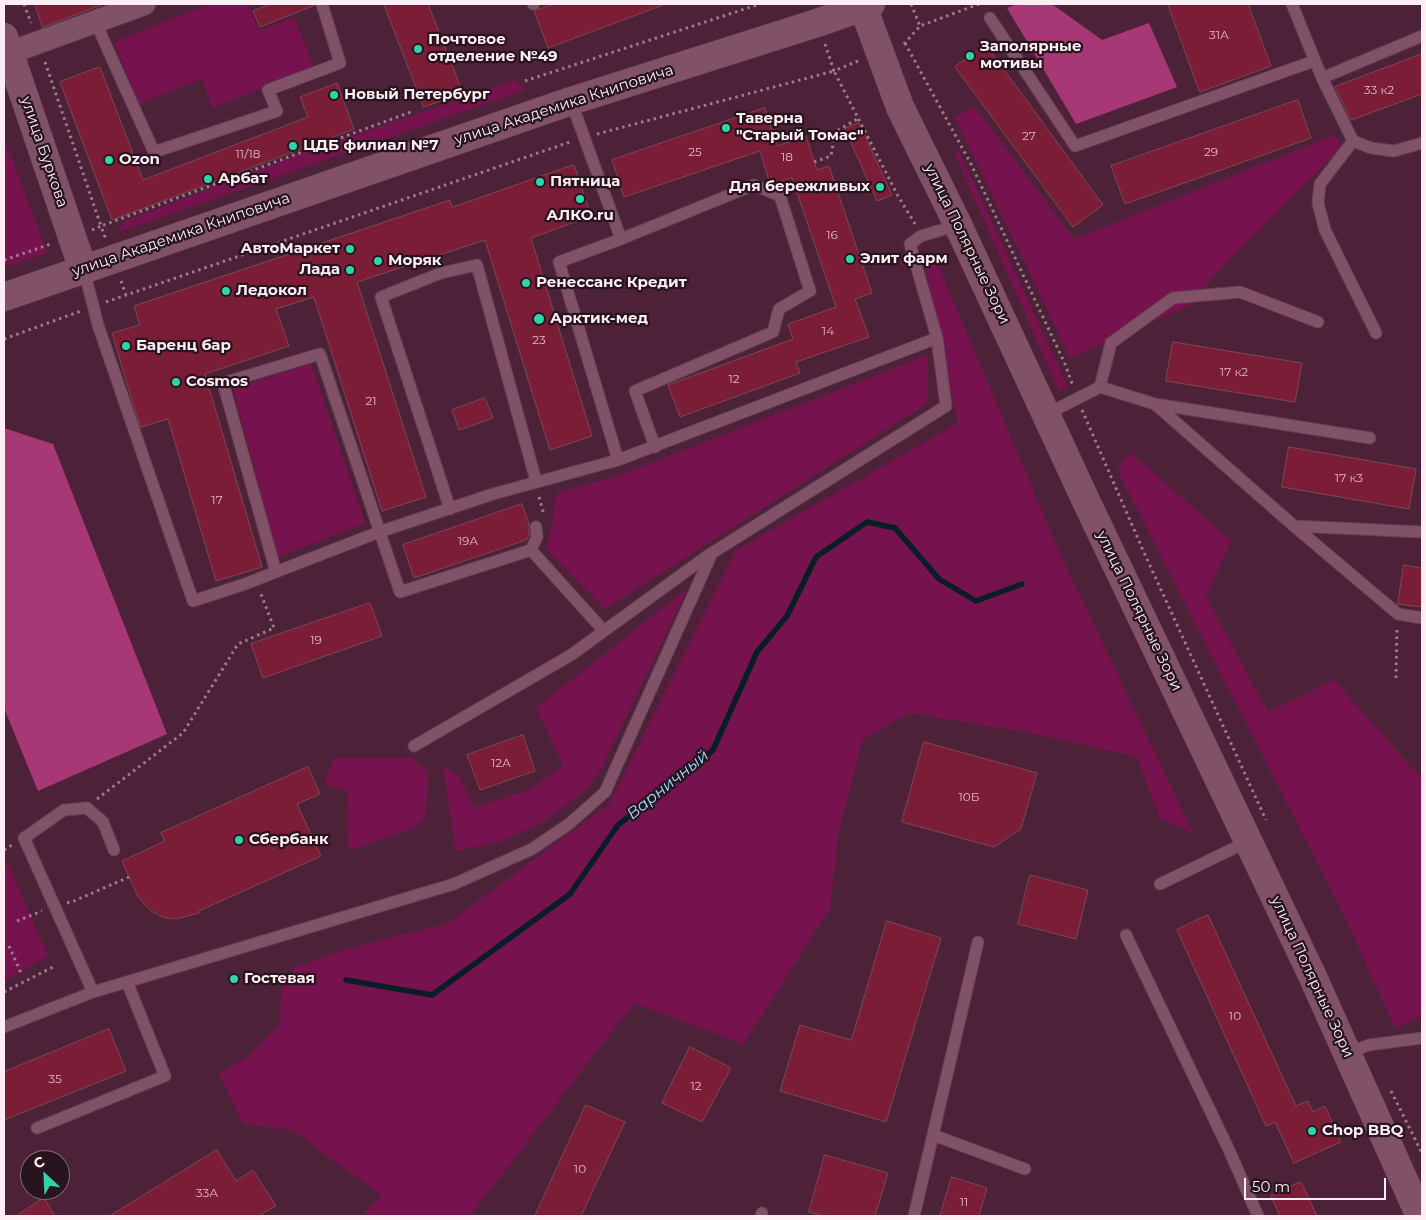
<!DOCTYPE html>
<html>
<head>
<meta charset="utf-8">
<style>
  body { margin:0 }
  #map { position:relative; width:1426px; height:1220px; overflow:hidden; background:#4d2238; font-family:Montserrat,sans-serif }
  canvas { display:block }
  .frame { position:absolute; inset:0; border:5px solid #feedf4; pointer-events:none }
  .north { position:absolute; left:20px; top:1150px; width:50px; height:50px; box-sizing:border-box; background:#27141d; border:1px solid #7d6b73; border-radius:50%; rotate:335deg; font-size:14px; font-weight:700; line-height:20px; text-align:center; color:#feedf4 }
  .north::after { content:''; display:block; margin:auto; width:18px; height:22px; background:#31d4a9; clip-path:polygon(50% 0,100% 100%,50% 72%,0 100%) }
  .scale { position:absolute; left:1244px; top:1178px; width:142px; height:22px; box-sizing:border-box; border:2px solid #feedf4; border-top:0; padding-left:6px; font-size:15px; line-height:18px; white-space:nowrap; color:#feedf4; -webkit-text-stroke:4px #27141d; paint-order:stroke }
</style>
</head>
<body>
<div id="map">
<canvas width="1426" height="1220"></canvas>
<div class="frame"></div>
<div class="north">С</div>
<div class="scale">50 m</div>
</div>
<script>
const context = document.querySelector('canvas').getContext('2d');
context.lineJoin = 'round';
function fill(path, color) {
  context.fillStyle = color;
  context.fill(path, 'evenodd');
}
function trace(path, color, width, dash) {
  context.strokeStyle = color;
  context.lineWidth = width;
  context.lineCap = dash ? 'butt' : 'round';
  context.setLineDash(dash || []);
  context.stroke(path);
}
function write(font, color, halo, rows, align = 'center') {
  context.font = font + ' Montserrat,sans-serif';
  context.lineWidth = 4.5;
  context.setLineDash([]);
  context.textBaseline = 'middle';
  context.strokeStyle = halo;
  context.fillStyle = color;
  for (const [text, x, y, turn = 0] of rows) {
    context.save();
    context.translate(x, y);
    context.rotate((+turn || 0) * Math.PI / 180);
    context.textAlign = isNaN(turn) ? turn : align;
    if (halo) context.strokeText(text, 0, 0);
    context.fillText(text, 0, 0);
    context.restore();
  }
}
const green = new Path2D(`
  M210,4H248L259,31L294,17L314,67L213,108L201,79L139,104L114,42Z
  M515,80L526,90L119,232L123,222L294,156Z
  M975,107L1074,239L1335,135L1341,148L1211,279L1195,303L1070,358L955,117Z
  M4,137L47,253L4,267Z
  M958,149L1068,387L1059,391L954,152Z
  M936,260L1058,549L1193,833L1160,819L1137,757L1041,735L910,713L863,739L839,831L830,909L743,1044L634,1003L470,1216H362L381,1195L292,1130L243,1124L219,1073L247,1057L280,1024L281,990L294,968L340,951L393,937L447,924L609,804L736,550L958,423L925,266Z
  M928,355V403L605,609L547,550L557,493L623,474Z
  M311,363L365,523L278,557L233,389Z
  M1131,453L1231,541L1206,597L1268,712L1334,680L1410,766L1422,777V1016L1395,1028L1348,924L1117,469Z
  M688,588L602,767L587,789L545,821L500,842L456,851L443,766L458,775L475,807L529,790L563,766L536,708Z
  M333,758H412L428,772L426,814L417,827L349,851L347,792L325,784Z
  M6,859L48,956L4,982V860Z`);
const forest = new Path2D(`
  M1017,4H1052L1102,40L1149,23L1177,87L1076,124L1007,8Z
  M4,428L53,444L167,734L38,791L4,708Z`);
const stream = new Path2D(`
  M346,980L432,995L570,894L618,825L713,750L757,652L787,616L816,557L867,522L895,528L939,579L976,601L1022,584`);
const building = new Path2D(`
  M35,4H104L43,27Z
  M272,4H315V5L260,27L253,11Z
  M384,4H428L463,93L424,107Z
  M555,4H663V5L548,48L534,11Z
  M1168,4H1248L1271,66L1200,92Z
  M986,45L1103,205L1073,227L955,67Z
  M1422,54V94L1351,120L1335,87Z
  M100,67L143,180L308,117L300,97L337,83L354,129L112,220L60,82Z
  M1298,100L1311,138L1125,204L1111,166Z
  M765,108L777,146L806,136L817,170L829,166L872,293L855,299L869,337L796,362L800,373L680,417L668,385L793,339L788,324L836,307L792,178L770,184L760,151L624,197L612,160Z
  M859,123L892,195L877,201L845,129Z
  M574,165L591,216L531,238L592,436L550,450L485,240L357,282L426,497L382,511L314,297L276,309L289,346L205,374L262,567L216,581L168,419L141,427L136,414L112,333L140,325L134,306L450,200L452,207Z
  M1173,342L1302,363L1295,402L1166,381Z
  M485,398L493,418L459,430L452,410Z
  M1289,447L1416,469L1409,509L1282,487Z
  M522,504L529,524V536L526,540L414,578L403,545Z
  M1404,565L1422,568V607L1398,604Z
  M370,603L382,636L263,678L251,644Z
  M523,735L535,771L480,790L467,755Z
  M924,742L1037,773L1021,829L994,847L902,822Z
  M308,767L320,794L297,804L321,856L199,911V913L176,919L165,918L151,911L138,897L122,861L165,841L161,833Z
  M1030,875L1088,890L1076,939L1018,924Z
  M1208,915L1296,1106L1308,1101L1313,1112L1325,1106L1341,1142L1294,1163L1275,1122L1266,1126L1177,930Z
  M887,921L941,938L886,1122L780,1091L800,1025L851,1040Z
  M109,1029L126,1071L4,1120V1072Z
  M690,1047L731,1068L702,1122L662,1103Z
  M586,1105L625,1122L581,1216H535Z
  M217,1150L236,1181L253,1170L276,1206L258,1216H110Z
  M825,1155L888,1173L875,1216H824L809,1212Z
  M952,1177L987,1188L979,1216H940Z
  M1301,1182L1317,1216H1280L1271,1196Z
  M44,1198L55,1216H16Z`);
const path = new Path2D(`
  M24,4L31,23
  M911,4L920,26
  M905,43L971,164L1065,364L1073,386
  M825,44L834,71L858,61
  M904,44L920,26L979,4
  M45,62L101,226L411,112
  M525,81L760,4
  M597,134L834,71L898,196L915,224
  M814,162L831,156L835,132L859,118
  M92,230L101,226L106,240
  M4,260L51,244
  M121,281L126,295
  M106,302L570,142
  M4,339L81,311
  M1082,410L1142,548L1266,820
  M539,497L544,515
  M1396,678L1397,627
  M97,799L183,733L238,644L274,628L261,594
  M4,850L12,845
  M67,903L74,901L129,877
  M17,921L42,911
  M9,946L21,973
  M4,992L53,967
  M1391,1091L1422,1153`);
const service = new Path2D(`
  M533,4H534
  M1292,4L1322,78L1353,141L1371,148L1394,151L1422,143
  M990,18L1075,146L1314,61
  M95,21L154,152L277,111L268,90L340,63L322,4
  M1322,78L1422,36
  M571,101L621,239
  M1353,141L1320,184L1318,203L1325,230L1376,333
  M84,270L98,325L193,601L245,584L379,532L493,494L618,460L937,338L910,244L921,236L958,225
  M1100,387L1111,343L1173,298L1240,292L1318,322
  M1155,404L1294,526L1398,614L1422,618
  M1047,414L1100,387L1155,404L1370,438
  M618,460L559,262L621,239L754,185L780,196L810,291L779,309L773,332L635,391L655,447
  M450,509L381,297L441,273L477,265L536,481
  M1294,526L1422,532
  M531,550L537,537L536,527
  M276,572L223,383L320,354L400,592L531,550L604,631
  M414,746L571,655L710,554
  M1160,884L1249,841
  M1126,935L1229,1150L1258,1216
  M93,992L24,838L64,810L87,808L103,822L114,850
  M4,1027L93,992L454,884L532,849L569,824L605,792L712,553L946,406L937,338
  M1347,1053L1369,1045L1422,1038
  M37,1128L165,1076L127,982
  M933,1135L1025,1169
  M761,1216L762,1213
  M914,1216L978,942`);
const minor = new Path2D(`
  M9,53L144,4`);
const tertiary = new Path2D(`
  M4,37L83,269`);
const secondary = new Path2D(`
  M862,4L900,107L958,225L1087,503L1312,975L1420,1216
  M4,297L571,101L817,23L871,4`);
const markers = [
  [418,49,5,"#31d4a9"],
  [970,56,5,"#31d4a9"],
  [334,95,5,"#31d4a9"],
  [726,128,5,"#31d4a9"],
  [293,146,5,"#31d4a9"],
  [109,160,5,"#31d4a9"],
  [208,179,5,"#31d4a9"],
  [540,182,5,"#31d4a9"],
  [880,187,5,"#31d4a9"],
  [580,199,5,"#31d4a9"],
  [350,249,5,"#31d4a9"],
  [850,259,5,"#31d4a9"],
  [378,261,5,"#31d4a9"],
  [350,270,5,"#31d4a9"],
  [526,283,5,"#31d4a9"],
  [226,291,5,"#31d4a9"],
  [539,319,6,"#31d4a9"],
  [126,346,5,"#31d4a9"],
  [176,382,5,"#31d4a9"],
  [239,840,5,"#31d4a9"],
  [234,979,5,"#31d4a9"],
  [1312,1131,5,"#31d4a9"]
];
const numberNames = [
  ["31А",1219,35],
  ["33 к2",1379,90],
  ["27",1029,136],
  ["25",695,152],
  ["29",1211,152],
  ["11/18",248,154],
  ["18",787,157],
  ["16",832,235],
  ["14",828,331],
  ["23",539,340],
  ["17 к2",1234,372],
  ["12",734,379],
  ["21",371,401],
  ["17 к3",1349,478],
  ["17",217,500],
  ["19А",468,541],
  ["19",316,640],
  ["12А",501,763],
  ["10Б",969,797],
  ["10",1235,1016],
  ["35",55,1079],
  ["12",696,1086],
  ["10",580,1169],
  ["33А",207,1193],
  ["11",964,1202]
];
const poiNames = [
  ["Почтовое",428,40],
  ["отделение №49",428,57],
  ["Заполярные",980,47],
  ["мотивы",980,64],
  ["Новый Петербург",344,95],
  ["Таверна",736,119],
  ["\"Старый Томас\"",736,136],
  ["ЦДБ филиал №7",303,146],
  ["Ozon",119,160],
  ["Арбат",218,179],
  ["Пятница",550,182],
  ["Для бережливых",870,187,"right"],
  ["АЛКО.ru",580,216,"center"],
  ["АвтоМаркет",340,249,"right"],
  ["Элит фарм",860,259],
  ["Моряк",388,261],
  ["Лада",340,270,"right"],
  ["Ренессанс Кредит",536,283],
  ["Ледокол",236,291],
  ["Арктик-мед",550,319],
  ["Баренц бар",136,346],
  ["Cosmos",186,382],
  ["Сбербанк",249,840],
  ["Гостевая",244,979],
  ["Chop BBQ",1322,1131]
];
const streetNames = [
  ["улица Академика Книповича",564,105,-18],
  ["улица Буркова",44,152,71],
  ["улица Академика Книповича",181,235,-19],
  ["улица Полярные Зори",967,244,64],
  ["улица Полярные Зори",1139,611,64],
  ["улица Полярные Зори",1312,977,65]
];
const waterNames = [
  ["Варничный",668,785,-39]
];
fill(green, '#76134e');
fill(forest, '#a83776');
trace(stream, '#081d26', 5.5);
fill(building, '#7c1d37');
trace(building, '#7c4951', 1);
trace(service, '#624052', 13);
trace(minor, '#624052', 24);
trace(tertiary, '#624052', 29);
trace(secondary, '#624052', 29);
trace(path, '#9c7d8c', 3, [2.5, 4]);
trace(service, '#815168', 11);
trace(minor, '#815168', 22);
trace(tertiary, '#815168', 28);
trace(secondary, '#815168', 28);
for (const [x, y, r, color] of markers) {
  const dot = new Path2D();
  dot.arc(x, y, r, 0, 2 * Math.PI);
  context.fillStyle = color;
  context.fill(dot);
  trace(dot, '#27141d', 2);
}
write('12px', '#deb9c5', null, numberNames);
write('bold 15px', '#feedf4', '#27141d', poiNames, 'left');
write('15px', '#feedf4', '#27141d', streetNames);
write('italic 16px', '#9eddfc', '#27141d', waterNames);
</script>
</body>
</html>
